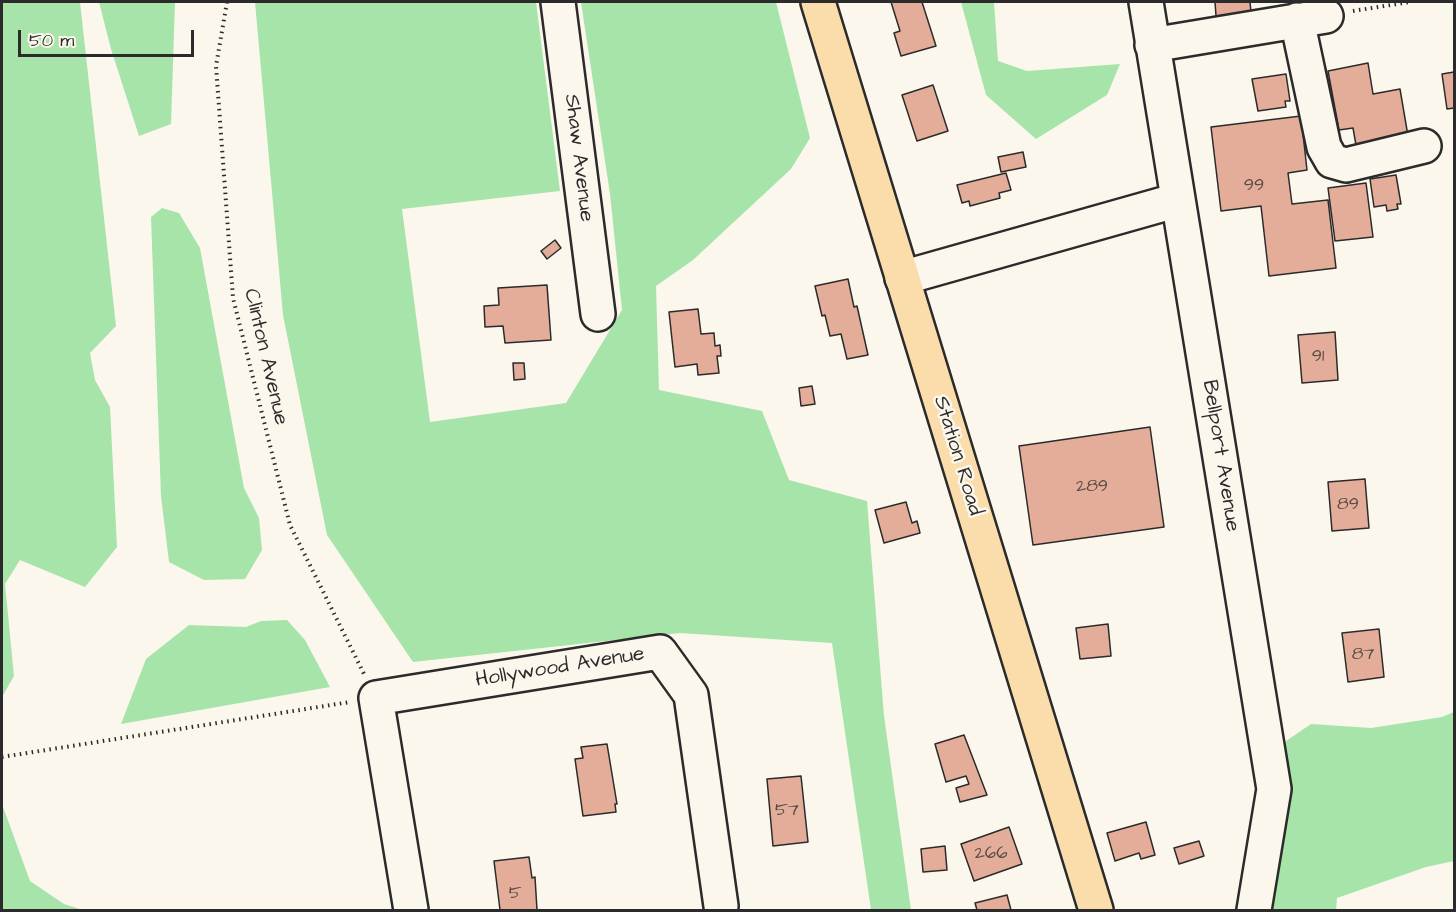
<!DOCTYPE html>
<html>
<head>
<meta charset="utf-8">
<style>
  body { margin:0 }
  #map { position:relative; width:1456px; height:912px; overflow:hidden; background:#fbf7ec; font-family:"Architects Daughter",sans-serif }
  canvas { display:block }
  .frame { position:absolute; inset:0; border:3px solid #2b2b2b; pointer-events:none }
  .scale { position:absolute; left:18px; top:30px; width:176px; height:27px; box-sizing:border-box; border:3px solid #2b2b2b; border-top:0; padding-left:8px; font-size:18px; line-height:21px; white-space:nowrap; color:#2b2b2b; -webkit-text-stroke:4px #fbf7ec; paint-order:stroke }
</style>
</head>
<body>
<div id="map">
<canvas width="1456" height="912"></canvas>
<div class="frame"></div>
<div class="scale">50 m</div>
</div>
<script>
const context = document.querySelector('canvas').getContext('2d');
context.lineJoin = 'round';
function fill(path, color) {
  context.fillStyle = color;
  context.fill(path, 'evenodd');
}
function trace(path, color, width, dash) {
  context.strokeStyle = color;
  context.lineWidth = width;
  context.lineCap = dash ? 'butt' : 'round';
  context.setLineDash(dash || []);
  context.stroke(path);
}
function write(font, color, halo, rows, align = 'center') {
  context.font = font + ' "Architects Daughter",sans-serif';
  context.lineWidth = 5;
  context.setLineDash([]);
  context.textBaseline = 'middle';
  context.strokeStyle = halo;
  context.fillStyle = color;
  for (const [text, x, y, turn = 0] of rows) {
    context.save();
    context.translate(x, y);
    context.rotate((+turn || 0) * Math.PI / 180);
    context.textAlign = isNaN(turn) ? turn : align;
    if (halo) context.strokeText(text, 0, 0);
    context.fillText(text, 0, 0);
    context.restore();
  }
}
const green = new Path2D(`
  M2,2H80L116,326L90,353L95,380L110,407L117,547L85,587L20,560L5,584L14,676L2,697Z
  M99,2H175L171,124L139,136L111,49Z
  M255,2H536L560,191L402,209L430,422L566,403L622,310L610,194L581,2H776L810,138L791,169L693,260L656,286L659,390L762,411L789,480L867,501L884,716L911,910H871L832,643L680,633L413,662L327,535L283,315Z
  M961,2H994L998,61L1027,71L1120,64L1107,95L1036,139L986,95Z
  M162,208L179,213L200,248L244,488L259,518L262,550L245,579L204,580L169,562L161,496L151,217Z
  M287,620L305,640L330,687L121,724L146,659L189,625L246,627L261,621Z
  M1454,712V861L1426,867L1337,898L1336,910H1266L1286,741L1311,724L1371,728L1442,717Z
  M2,804L30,881L64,904L83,910H2Z`);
const building = new Path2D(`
  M891,2H922L936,46L901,56L894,33L900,31Z
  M1215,2H1250L1251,12L1216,16Z
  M1368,63L1373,94L1400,89L1408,136L1356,145L1353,128L1339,130L1328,71Z
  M1454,72V108L1447,109L1442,74Z
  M1286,74L1290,101H1285L1286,107L1258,111L1252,79Z
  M933,85L948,131L917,141L902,95Z
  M1301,116L1307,170L1288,173L1292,204L1328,200L1336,268L1269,276L1261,206L1221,211L1211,127Z
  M1023,152L1026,167L1001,172L998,157Z
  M1006,173L1011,190L999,193L1000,198L970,206L969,201L962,203L957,185Z
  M1396,175L1401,204H1397L1398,209L1387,211L1386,205L1374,207L1370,179Z
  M1366,183L1373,237L1335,241L1328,188Z
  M555,240L561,248L547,259L541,251Z
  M848,279L854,307L857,306L868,355L847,359L841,334L830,336L825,315L822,316L815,286Z
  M547,285L551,340L505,343L503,326L485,327L484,306L499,305L498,288Z
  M698,309L701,334L714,333L715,346L720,345L721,356H717L719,373L698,375L697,364L675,367L669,312Z
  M1335,332L1338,380L1302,383L1298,335Z
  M513,363H524L525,379L514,380Z
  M812,386L815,404L801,406L799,388Z
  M1150,427L1164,527L1033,545L1019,446Z
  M1365,479L1369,528L1332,531L1328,482Z
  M906,502L912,523L917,521L920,533L884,543L875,510Z
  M1108,624L1111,656L1080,659L1076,628Z
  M1379,629L1384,677L1348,682L1342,633Z
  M964,735L987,795L960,802L956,788L969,784L966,776L946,782L935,744Z
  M607,744L617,804H615L616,812L583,816L575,759L583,758L581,747Z
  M801,776L808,842L773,846L767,779Z
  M1146,822L1155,855L1141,859L1139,853L1115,861L1107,833Z
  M1009,827L1022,864L974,881L961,844Z
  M1199,841L1204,856L1179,864L1174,848Z
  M945,846L947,870L923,872L921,849Z
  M529,857L532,878L535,877L537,910H500L494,861Z
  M1007,895L1011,910H977L975,903Z`);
const path = new Path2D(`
  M227,2L216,66L233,298L290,525L364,674
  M1353,11L1410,2
  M2,757L350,702`);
const minor = new Path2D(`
  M558,2L598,314
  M1146,2L1274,789L1254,910
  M1297,20L1324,147L1332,161L1346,165L1424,146
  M1152,45L1326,16
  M902,278L1178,200
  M411,910L376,698L660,652L691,695L721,906`);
const major = new Path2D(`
  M818,2L1096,910`);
const numberNames = [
  ["99",1254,186],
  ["91",1318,357],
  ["289",1092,487],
  ["89",1348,505],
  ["87",1363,655],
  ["57",787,811],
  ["266",991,854],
  ["5",515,894]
];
const streetNames = [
  ["Shaw Avenue",578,158,83],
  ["Clinton Avenue",265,357,77],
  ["Station Road",957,456,73],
  ["Bellport Avenue",1220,456,81],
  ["Hollywood Avenue",560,668,-9]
];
fill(green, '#a7e4aa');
fill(building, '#e3ad9a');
trace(building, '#2b2b2b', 1.5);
trace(minor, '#2b2b2b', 38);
trace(major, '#2b2b2b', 38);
trace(path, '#2b2b2b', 4, [1.5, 4.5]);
trace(minor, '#fbf7ec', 33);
trace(major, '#faddab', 33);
write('18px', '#594c47', null, numberNames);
write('21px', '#2b2b2b', '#fbf7ec', streetNames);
</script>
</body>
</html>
